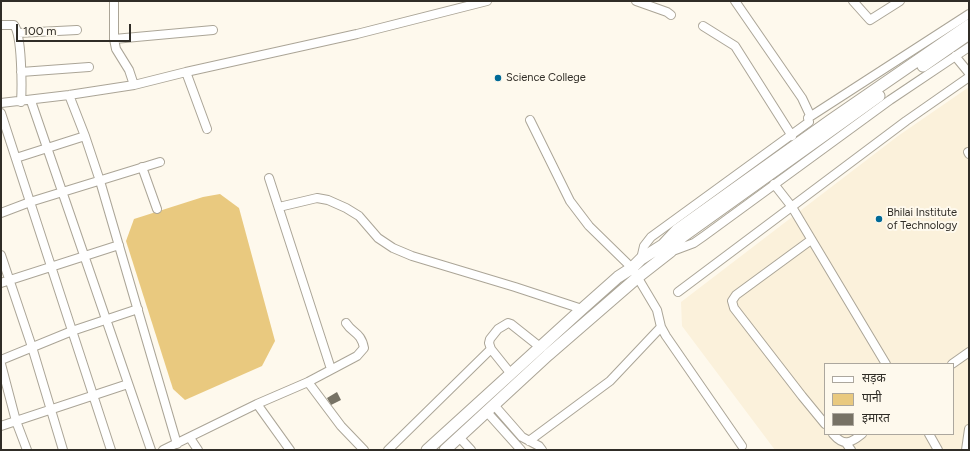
<!DOCTYPE html>
<html>
<head>
<meta charset="utf-8">
<style>
  body { margin:0 }
  #map { position:relative; width:970px; height:451px; overflow:hidden; background:#fef9ed; font-family:Figtree,"Noto Sans Devanagari",sans-serif }
  canvas { display:block }
  .frame { position:absolute; inset:0; border:2px solid #302d27; pointer-events:none }
  .legend { position:absolute; left:824px; top:363px; width:130px; height:72px; box-sizing:border-box; background:#fef9ed; border:1px solid #aca79e; margin:0; padding:5px 7px; list-style:none; font-size:12px; color:#302d27 }
  .legend li { display:flex; align-items:center; gap:8px; height:20px }
  .legend b { width:20px; border:1px solid #aca79e }
  .scale { position:absolute; left:16px; top:24px; width:115px; height:18px; box-sizing:border-box; border:2px solid #302d27; border-top:0; padding-left:5px; font-size:12px; line-height:14px; white-space:nowrap; color:#302d27; -webkit-text-stroke:3px #fef9ed; paint-order:stroke }
</style>
</head>
<body>
<div id="map">
<canvas width="970" height="451"></canvas>
<div class="frame"></div>
<ul class="legend">
<li><b style="height:5px;background:#fff"></b>सड़क</li>
<li><b style="height:11px;background:#e9c97f"></b>पानी</li>
<li><b style="height:11px;background:#777265"></b>इमारत</li>
</ul>
<div class="scale">100 m</div>
</div>
<script>
const context = document.querySelector('canvas').getContext('2d');
context.lineJoin = 'round';
function fill(path, color) {
  context.fillStyle = color;
  context.fill(path, 'evenodd');
}
function trace(path, color, width, dash) {
  context.strokeStyle = color;
  context.lineWidth = width;
  context.lineCap = dash ? 'butt' : 'round';
  context.setLineDash(dash || []);
  context.stroke(path);
}
function write(font, color, halo, rows, align = 'center') {
  context.font = font + ' Figtree,sans-serif';
  context.lineWidth = 4;
  context.setLineDash([]);
  context.textBaseline = 'middle';
  context.strokeStyle = halo;
  context.fillStyle = color;
  for (const [text, x, y, turn = 0] of rows) {
    context.save();
    context.translate(x, y);
    context.rotate((+turn || 0) * Math.PI / 180);
    context.textAlign = isNaN(turn) ? turn : align;
    if (halo) context.strokeText(text, 0, 0);
    context.fillText(text, 0, 0);
    context.restore();
  }
}
const built = new Path2D(`
  M969,87V450H775L682,326L681,302L898,136ZM825,364H953V434H825Z`);
const water = new Path2D(`
  M220,194L239,208L275,341L262,366L185,400L173,389L126,241L134,219L203,197Z`);
const building = new Path2D(`
  M337,392L341,400L331,405L327,398Z`);
const minor = new Path2D(`
  M114,1V39L116,49L129,70L134,85
  M636,1L667,12L671,15
  M853,1L870,20L900,1
  M1,25H14C22,35 22,87 21,102
  M703,26L735,46L792,136
  M18,33L77,30
  M114,39L213,30
  M955,56L969,73
  M21,72L89,67
  M186,72L207,129
  M69,95L85,136L100,181L177,444
  M31,101L151,450
  M1,103L69,95L134,85L186,72L357,34L487,1
  M1,113L111,450
  M808,118L969,14
  M530,120L570,201L589,226L632,268L657,310L661,327L666,336L742,446
  M968,152L969,154
  M16,158L85,136
  M142,167L157,209
  M269,178L331,369
  M774,184L792,207L886,364
  M279,207L317,198L328,200L346,208L359,216L378,238L393,248L412,256L515,287L582,309
  M1,213L30,202L160,162
  M811,240L736,295L732,301L734,308L802,396L825,424
  M670,252L694,243L704,236L890,100L969,47
  M1,255L32,347L63,450
  M641,259L644,246L651,237L809,122L808,118L810,115L802,98L735,1
  M1,283L119,245
  M678,292L906,121L969,77
  M1,360L72,331L138,309
  M1,364L16,421L27,450
  M952,364L969,352
  M511,374L491,349L489,343L490,339L498,329L508,323L511,324L540,347
  M308,382L341,426L364,450
  M257,404L290,450
  M494,405L522,437L539,446L542,450
  M486,411L521,450
  M1,426L128,384
  M833,434C844,447 851,443 862,434
  M929,434L938,450
  M459,437L471,450
  M190,438L198,450
  M529,441L610,381L661,327
  M846,443L851,450
  M163,450L257,404L308,382L357,356L364,348C361,332 353,334 346,323
  M388,450L491,349
  M966,450L969,429`);
const major = new Path2D(`
  M923,66L969,34
  M427,450L582,309L618,277L632,268L641,259L663,245L677,230L831,120L969,25
  M445,450L548,355L638,277L670,252L682,237L879,96`);
const markers = [
  [498,78,4,"#006a97"],
  [879,219,4,"#006a97"]
];
const poiNames = [
  ["Science College",506,78],
  ["Bhilai Institute",887,213],
  ["of Technology",887,226]
];
fill(built, '#fbf1db');
fill(water, '#e9c97f');
fill(building, '#777265');
trace(minor, '#aba597', 10);
trace(major, '#aba597', 13);
trace(minor, '#fff', 8);
trace(major, '#fff', 11);
for (const [x, y, r, color] of markers) {
  const dot = new Path2D();
  dot.arc(x, y, r, 0, 2 * Math.PI);
  context.fillStyle = color;
  context.fill(dot);
  trace(dot, '#fef9ed', 1.5);
}
write('11px', '#302d27', '#fef9ed', poiNames, 'left');
</script>
</body>
</html>
